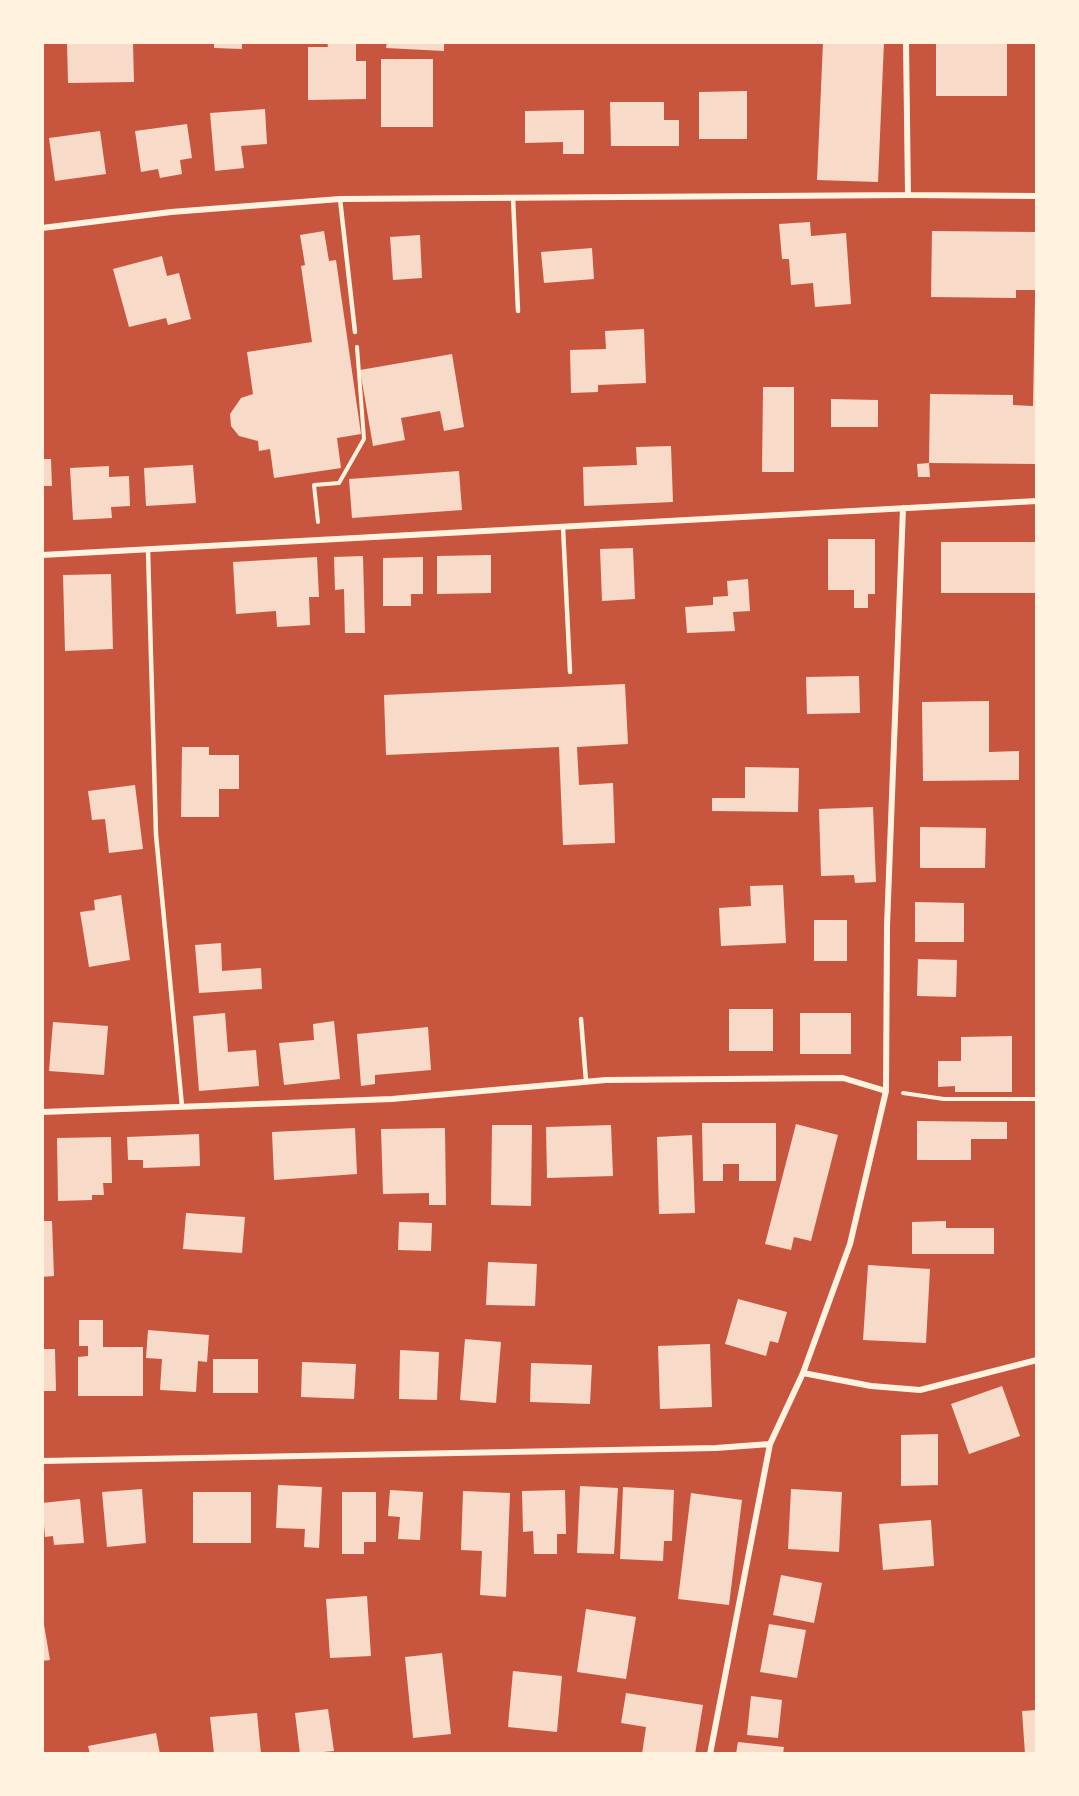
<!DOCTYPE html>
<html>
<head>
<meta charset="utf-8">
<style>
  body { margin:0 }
  #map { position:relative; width:1079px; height:1796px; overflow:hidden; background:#c8553d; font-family:"Golos Text",sans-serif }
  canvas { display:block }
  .frame { position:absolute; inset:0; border:44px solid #fff3e0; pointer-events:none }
</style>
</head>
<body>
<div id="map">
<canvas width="1079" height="1796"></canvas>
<div class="frame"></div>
</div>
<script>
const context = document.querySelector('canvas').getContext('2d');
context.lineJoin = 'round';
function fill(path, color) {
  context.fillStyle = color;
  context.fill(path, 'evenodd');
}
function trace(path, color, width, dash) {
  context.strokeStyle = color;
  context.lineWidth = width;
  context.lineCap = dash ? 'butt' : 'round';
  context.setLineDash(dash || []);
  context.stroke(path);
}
const building = new Path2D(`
  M67,42H133L134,82L68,83Z
  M214,42H242V49L214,48Z
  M327,42H356V61H366V99L308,100V47H328Z
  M387,42H444V51L386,48Z
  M823,42H884L878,182L817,180Z
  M936,42H1007V96H936Z
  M381,59H433V127H381Z
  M747,91V139H699V92Z
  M610,102H664V120H679V146H611Z
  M265,109L267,144L241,146L244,168L215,171L210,113Z
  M584,110V154H563V142L525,143V111Z
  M187,124L192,158L180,160L182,174L160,178L158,169L141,172L135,131Z
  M100,131L106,174L55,181L49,138Z
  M810,222L811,236L846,233L851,304L815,307L813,283L791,285L789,259H782L779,224Z
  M324,231L329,261L336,260L361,434L337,438L341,468L274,478L270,449L259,451L258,441L239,436L231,426L230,414L241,398L253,394L247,352L312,342L301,266L305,265L300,235Z
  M932,231L1037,232V290H1016V298L931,297Z
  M420,235L422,278L393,280L390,237Z
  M592,248L594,279L544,283L541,252Z
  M162,256L167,276L179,273L191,319L168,325L166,318L129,327L113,269Z
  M1035,298L1037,464L929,463L930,477H918L917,464L929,463L930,394L1013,395V405L1033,406Z
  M644,329L646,383L598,385V392L571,393L570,350L606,349L605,331Z
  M452,354L464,427L444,431L440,411L401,418L405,440L373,446L360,370Z
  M763,387H794V472H762Z
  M831,399L878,400V427H831Z
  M671,446L673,502L584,506L583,467L637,465L636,447Z
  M42,459H51L52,486H42Z
  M193,465L196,503L146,506L144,468Z
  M109,466V477L129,476L130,506L111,507L112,518L73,520L70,468Z
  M459,471L462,510L352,518L349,479Z
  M828,539H875V594H868V608H854V590H828Z
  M941,542H1037V593H941Z
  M633,548L635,599L602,601L600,549Z
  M491,555V593L437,594V556Z
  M363,556L365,633H345L344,589L335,590L334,557Z
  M317,557L319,597H309L310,625L277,627L276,611L236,614L233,562Z
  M423,557V594H411V606H383V558Z
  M111,574L113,649L65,651L63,575Z
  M748,579L750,611L733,612L735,631L687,633L685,607L713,605V597L728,596L727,581Z
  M859,676L860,713L807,714L806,677Z
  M625,684L628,744L577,747L579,785L613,783L615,843L563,845L559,747L386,755L384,695Z
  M989,701V752L1019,751V780L923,781L922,702Z
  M182,747H209V755H239V789H219V817H181Z
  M745,767L799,768L798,812L712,811V798H745Z
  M135,785L143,849L109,853L105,819L92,820L88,791Z
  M873,807L876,882L855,883L854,875L821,876L819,809Z
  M920,827L986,828L985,868H920Z
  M783,885L786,943L721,946L719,908L751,906L750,886Z
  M121,895L130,960L89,967L80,912L95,910L94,900Z
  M915,902L964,903V942H915Z
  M814,920H847V961H814Z
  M221,943L222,971L261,968L262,989L199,993L195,945Z
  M918,959L957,960L956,997L917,996Z
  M729,1009H773V1051H729Z
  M225,1013L228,1052L256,1050L259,1086L199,1091L193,1016Z
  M800,1013H851V1054H800Z
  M334,1021L340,1079L284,1085L279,1043L314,1040L313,1024Z
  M53,1022L108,1026L104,1075L49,1071Z
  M428,1027L431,1070L375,1075V1084L361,1086L357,1034Z
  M1012,1036V1092H955V1086L938,1087V1061H961V1037Z
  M917,1121L1007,1122V1139H971V1160H917Z
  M702,1123H776V1181H739V1164H723V1181H703Z
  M796,1124L838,1135L811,1241L794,1237L791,1250L765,1244Z
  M492,1125H532L531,1206L491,1205Z
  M611,1125L613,1176L547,1178L546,1127Z
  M355,1128L357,1174L274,1180L272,1132Z
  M445,1128L446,1205H429V1193L383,1194L381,1129Z
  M199,1134L200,1166L143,1168V1160H128L127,1137Z
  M692,1135L695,1213L659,1214L657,1137Z
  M111,1137L112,1183H103L104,1195H92V1200L58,1201L57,1138Z
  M186,1213L245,1217L242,1253L183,1249Z
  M42,1221H52L54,1276L42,1277Z
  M946,1221V1228H994V1254H912V1222Z
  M399,1222L432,1223L431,1251L398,1250Z
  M488,1262L537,1264L535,1306L486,1305Z
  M868,1265L930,1269L926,1343L863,1340Z
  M738,1299L787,1312L778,1343L770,1341L766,1356L725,1344Z
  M79,1320H103V1347H143V1396H78V1357L88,1356V1346H79Z
  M148,1330L209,1335L207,1362L198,1361L196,1392L160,1390L162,1359L146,1358Z
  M465,1339L501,1342L496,1403L460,1400Z
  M710,1344L712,1407L660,1409L658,1346Z
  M42,1349H55L56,1391H42Z
  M400,1350L439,1352L437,1400L399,1399Z
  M213,1359H258V1393H213Z
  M302,1362L356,1364L354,1399L301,1397Z
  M531,1363L592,1365L590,1404L530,1402Z
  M1002,1386L1020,1436L969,1454L951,1404Z
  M938,1434V1485L901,1486V1435Z
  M278,1485L322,1487L319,1548L304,1547L305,1529L276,1528Z
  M580,1486L618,1488L614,1554L577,1553Z
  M623,1487L674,1490L672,1541H664L663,1561L620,1559Z
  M142,1489L146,1543L107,1547L102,1492Z
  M791,1489L842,1492L839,1552L788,1549Z
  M390,1490L423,1492L420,1540L398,1539L400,1517L388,1516Z
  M565,1490L566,1534H557V1554H534L533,1531L523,1532L522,1491Z
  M463,1491L510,1493L506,1597L480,1595L482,1551L461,1550Z
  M193,1492H251V1543H193Z
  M342,1492H376V1542H364V1554H342Z
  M691,1493L742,1500L729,1605L678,1599Z
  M80,1499L84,1543L54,1545L53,1536L45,1537L42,1503Z
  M931,1520L934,1566L883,1570L879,1524Z
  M781,1575L822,1583L814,1623L773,1615Z
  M367,1596L371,1656L330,1658L326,1599Z
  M586,1609L636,1617L626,1679L577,1672Z
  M42,1613L50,1660L42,1661Z
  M769,1624L806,1630L797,1678L760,1672Z
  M442,1653L451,1734L413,1738L405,1657Z
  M513,1671L562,1676L557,1732L508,1727Z
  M626,1693L703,1705L695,1754H642L646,1727L621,1723Z
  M751,1696L782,1700L778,1738L747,1735Z
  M328,1709L334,1751L300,1754L295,1713Z
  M1037,1710V1754H1025L1022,1711Z
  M257,1713L261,1754H214L210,1717Z
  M156,1733L160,1754H90L88,1746Z
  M738,1742L784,1747L783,1754H736Z`);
const path = new Path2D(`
  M318,522L314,485L339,483L364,439L357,347
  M903,1093L944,1099H1037`);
const service = new Path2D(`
  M513,197L518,311
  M340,199L355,332
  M563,527L570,672
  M148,550L156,835L182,1106
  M581,1019L586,1081`);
const minor = new Path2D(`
  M906,42L908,195
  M42,228L171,212L340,199L908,195L1037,196
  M42,555L1037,501
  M42,1112L392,1099L606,1080L843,1078L886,1091
  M803,1373L871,1386L920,1390L1037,1360
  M42,1461L716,1448L770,1444
  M710,1754L770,1444L803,1373L850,1244L886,1091L887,926L903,508`);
fill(building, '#f7dbc8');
trace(path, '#fff3e0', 4);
trace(service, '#fff3e0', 4.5);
trace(minor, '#fff3e0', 6);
</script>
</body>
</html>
